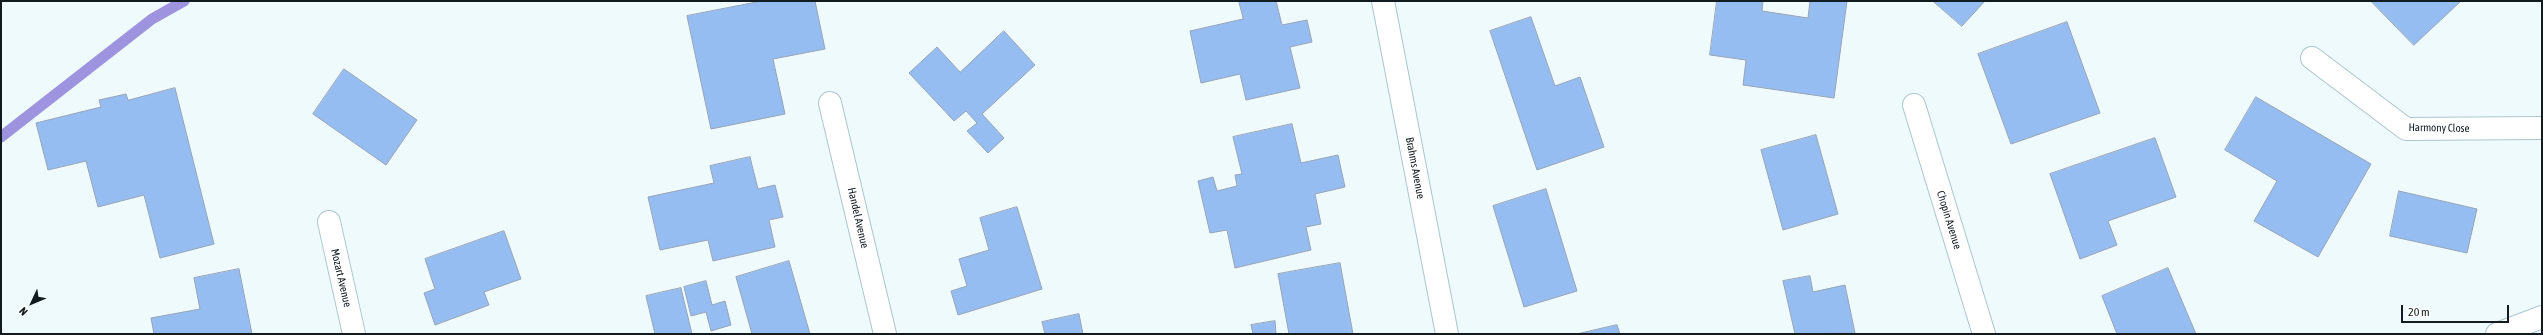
<!DOCTYPE html>
<html>
<head>
<meta charset="utf-8">
<style>
  body { margin:0 }
  #map { position:relative; width:2543px; height:335px; overflow:hidden; background:#effafd; font-family:"Asap Condensed",sans-serif }
  canvas { display:block }
  .frame { position:absolute; inset:0; border:2px solid #121b1f; pointer-events:none }
  .north { position:absolute; left:12px; top:283px; width:40px; height:40px; -webkit-text-stroke:3px #fff; paint-order:stroke; rotate:226deg; font-size:11px; font-weight:700; line-height:16px; text-align:center; color:#121b1f }
  .north::after { content:''; display:block; margin:auto; width:14px; height:18px; background:#121b1f; clip-path:polygon(50% 0,100% 100%,50% 72%,0 100%) }
  .scale { position:absolute; left:2401px; top:305px; width:108px; height:18px; box-sizing:border-box; border:2px solid #121b1f; border-top:0; padding-left:5px; font-size:12px; line-height:14px; white-space:nowrap; color:#121b1f; -webkit-text-stroke:3px #fff; paint-order:stroke }
</style>
</head>
<body>
<div id="map">
<canvas width="2543" height="335"></canvas>
<div class="frame"></div>
<div class="north">N</div>
<div class="scale">20 m</div>
</div>
<script>
const context = document.querySelector('canvas').getContext('2d');
context.lineJoin = 'round';
function trace(path, color, width, dash) {
  context.strokeStyle = color;
  context.lineWidth = width;
  context.lineCap = dash ? 'butt' : 'round';
  context.setLineDash(dash || []);
  context.stroke(path);
}
function fill(path, color) {
  context.fillStyle = color;
  context.fill(path, 'evenodd');
}
function write(font, color, halo, rows, align = 'center') {
  context.font = font + ' "Asap Condensed",sans-serif';
  context.lineWidth = 3;
  context.setLineDash([]);
  context.textBaseline = 'middle';
  context.strokeStyle = halo;
  context.fillStyle = color;
  for (const [text, x, y, turn = 0] of rows) {
    context.save();
    context.translate(x, y);
    context.rotate((+turn || 0) * Math.PI / 180);
    context.textAlign = isNaN(turn) ? turn : align;
    if (halo) context.strokeText(text, 0, 0);
    context.fillText(text, 0, 0);
    context.restore();
  }
}
const stream = new Path2D(`
  M1,137L152,19L184,1`);
const building = new Path2D(`
  M762,1H815L825,49L773,59L785,114L711,129L687,16Z
  M1239,1H1276L1282,25L1307,20L1312,42L1290,47L1300,88L1246,100L1240,74L1201,83L1190,31L1243,19Z
  M1717,1H1763L1762,11L1808,18L1810,1H1847L1834,98L1743,85L1746,60L1710,55Z
  M1933,1H1985L1962,26Z
  M2371,1H2461L2414,45Z
  M1531,17L1555,86L1580,77L1604,147L1537,170L1490,31Z
  M2067,22L2100,113L2011,144L1978,54Z
  M1004,31L1035,65L982,114L1004,138L988,153L967,131L977,123L966,111L954,121L909,73L937,47L960,72Z
  M344,69L417,120L386,165L313,114Z
  M175,88L214,244L160,258L144,195L98,207L86,161L48,170L36,123L101,107L99,100L126,94L128,100Z
  M2256,97L2371,164L2318,257L2254,221L2277,181L2225,150Z
  M1292,124L1301,163L1338,155L1345,187L1315,194L1321,224L1306,227L1311,250L1235,268L1227,230L1210,233L1198,181L1213,177L1217,191L1237,186L1235,175L1242,174L1233,137Z
  M1816,135L1838,214L1783,230L1761,150Z
  M2155,138L2176,197L2108,221L2117,245L2080,259L2050,174Z
  M750,157L758,189L775,185L783,217L769,220L775,247L713,261L708,240L660,250L648,197L714,183L710,166Z
  M1546,189L1577,291L1524,307L1493,206Z
  M2399,191L2477,209L2467,253L2390,236Z
  M1017,207L1042,289L958,315L951,291L967,286L959,259L989,250L980,218Z
  M504,231L521,279L484,292L489,305L435,325L424,293L435,289L425,259Z
  M789,261L810,334H752L736,277Z
  M1340,263L1353,334H1289L1278,274Z
  M2168,268L2196,334H2117L2102,296Z
  M239,269L252,334H154L151,318L200,309L194,278Z
  M1810,276L1813,292L1845,285L1855,333L1795,334L1783,281Z
  M706,281L712,305L725,301L731,325L711,331L706,312L691,316L684,287Z
  M681,288L692,334H655L646,296Z
  M1079,314L1083,334H1045L1042,322Z
  M1275,321L1276,334H1253L1251,325Z
  M1617,325L1620,334H1577Z`);
const street = new Path2D(`
  M1383,1L1447,334
  M2312,58L2406,129L2542,128
  M830,103L885,334
  M1914,105L1984,334
  M329,222L354,334
  M2497,334L2542,317`);
const streetNames = [
  ["Harmony Close",2439,128,1],
  ["Brahms Avenue",1415,168,79],
  ["Handel Avenue",858,218,77],
  ["Chopin Avenue",1949,220,73],
  ["Mozart Avenue",341,278,77]
];
trace(stream, '#9d93de', 11);
fill(building, '#96bdf2');
trace(building, '#97a4b6', 1);
trace(street, '#acc5ce', 24);
trace(street, '#fff', 22);
write('11px', '#121b1f', '#fff', streetNames);
</script>
</body>
</html>
